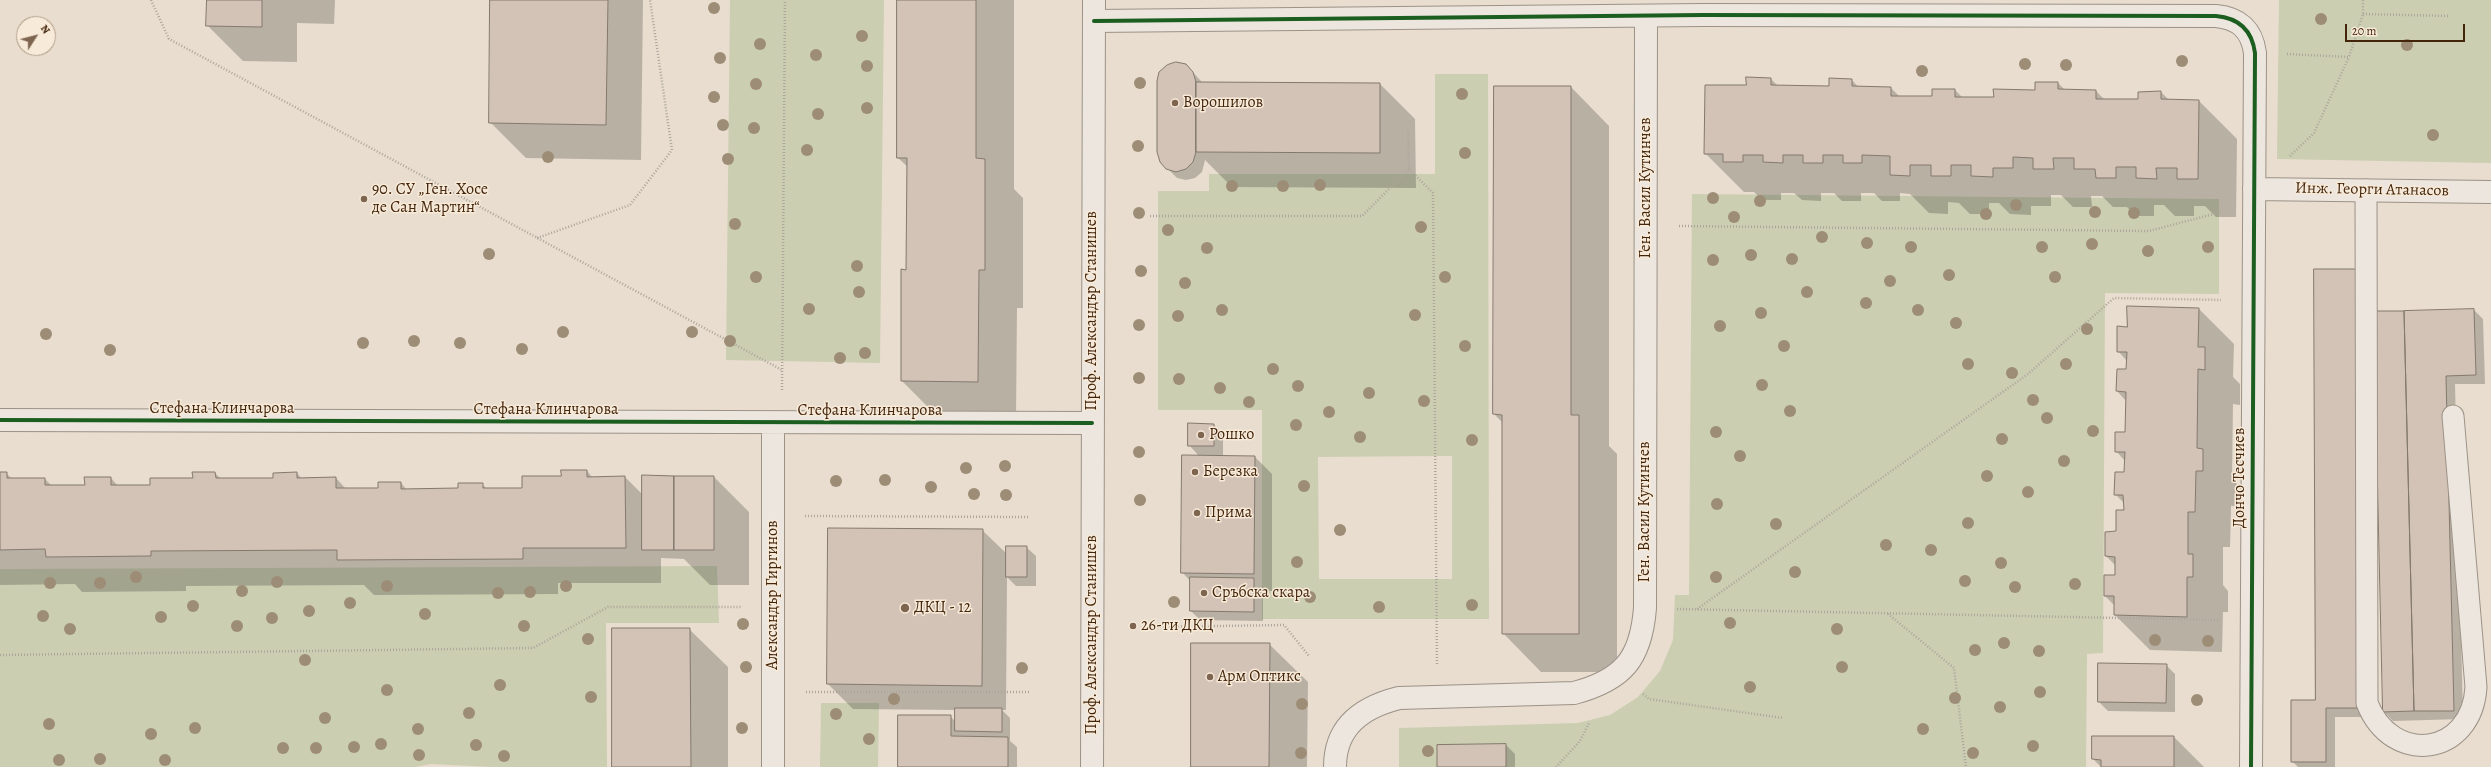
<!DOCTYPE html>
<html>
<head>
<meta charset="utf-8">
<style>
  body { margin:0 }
  #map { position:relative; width:2491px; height:767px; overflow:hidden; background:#e8ddce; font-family:Alegreya,serif }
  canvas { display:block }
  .north { position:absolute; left:16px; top:16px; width:40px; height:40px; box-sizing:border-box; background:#f7ead8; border:1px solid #af9b86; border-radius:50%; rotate:54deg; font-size:11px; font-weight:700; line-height:16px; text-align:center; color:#43250c }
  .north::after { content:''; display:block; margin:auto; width:14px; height:18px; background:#7d6550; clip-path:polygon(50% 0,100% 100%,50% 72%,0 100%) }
  .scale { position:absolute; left:2345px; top:24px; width:120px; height:18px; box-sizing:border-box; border:2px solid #43250c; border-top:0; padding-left:5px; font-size:12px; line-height:14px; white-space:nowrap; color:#43250c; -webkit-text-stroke:3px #f7ead8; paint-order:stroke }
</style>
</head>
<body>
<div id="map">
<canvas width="2491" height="767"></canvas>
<div class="north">N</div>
<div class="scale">20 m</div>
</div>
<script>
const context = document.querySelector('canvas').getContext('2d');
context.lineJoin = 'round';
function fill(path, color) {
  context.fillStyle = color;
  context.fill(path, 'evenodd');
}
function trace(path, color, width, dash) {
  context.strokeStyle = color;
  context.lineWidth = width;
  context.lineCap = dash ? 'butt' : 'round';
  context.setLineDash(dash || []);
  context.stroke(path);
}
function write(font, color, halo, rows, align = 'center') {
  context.font = font + ' Alegreya,serif';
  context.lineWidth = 3;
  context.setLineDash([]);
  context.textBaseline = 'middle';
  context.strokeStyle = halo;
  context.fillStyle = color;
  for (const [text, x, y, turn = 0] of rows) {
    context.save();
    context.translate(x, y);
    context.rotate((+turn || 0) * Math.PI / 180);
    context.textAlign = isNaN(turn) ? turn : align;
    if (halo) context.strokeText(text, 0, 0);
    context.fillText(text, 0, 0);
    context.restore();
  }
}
const green = new Path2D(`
  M730,0H884L880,363L726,360Z
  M2279,0H2491V163L2277,159Z
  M1435,74H1488L1489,619H1262V410H1158V191H1209V174H1435ZM1436,456H1452V579H1319L1318,457Z
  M1692,194L2219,199V294L2105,293L2103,653L2087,654L2086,767H1399V728L1578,723L1610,715L1638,697L1660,671L1673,640L1675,595H1689Z
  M717,566L719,623H606L607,767H492L431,764L415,767H0V569Z
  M821,703H879L878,767H820Z`);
const shadow = new Path2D(`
  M208,0H335L334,24L297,23V62L243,61L207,25Z
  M491,0H643L641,160L526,158L490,122Z
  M898,0H1014V189L1023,198V308H1017L1016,420L940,419L902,381L907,271L908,167L898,158Z
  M1186,65L1202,82L1380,84L1415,119L1416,188L1232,187L1205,160L1202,172L1195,178L1186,180L1177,178L1160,161Z
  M1771,79L1778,86L1830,87L1852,80L1859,88H1891L1900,97H1933V90H1955L1963,98H1995L2036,91L2058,83L2066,91H2096L2105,100H2139L2161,92L2169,100L2199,101L2237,139L2236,217H2216L2205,206H2194V216H2175L2164,205H2154V216H2135L2127,207H2113L2102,196H2091L2092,207H2073L2061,195H2051V206H2031V215L2010,214L1999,203H1989V214H1970L1959,203L1948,202V214L1929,213L1910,194L1900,193V201H1882L1874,193H1861V201H1842L1834,193H1821V201L1802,200L1794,193H1781V200H1762L1754,192H1744L1705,153L1747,86Z
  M1571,87L1609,126V446L1617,454V672H1541L1503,633V423L1494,414Z
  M2315,270L2368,717H2335V767H2298L2292,761L2316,701Z
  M2199,309L2234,344L2233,377L2240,384V405L2233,404L2232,479L2238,485V506H2231L2230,547H2223V585L2228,591V612H2223L2222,652L2150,650L2115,615V606L2105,596L2116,576V566L2106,556L2125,511V504L2115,494L2125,473V461L2116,451L2126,433V401L2117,391L2118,370H2127V361L2118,351L2128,328Z
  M2474,310L2483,319L2485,384H2455L2463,719L2393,721L2384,712L2375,312Z
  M1189,424L1214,425L1223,434V456L1255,457L1272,474V591H1263V621L1200,620L1191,611V582L1182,572L1199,456L1189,445Z
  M587,471L593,478L625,477L643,495L714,477L749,512V585H710L684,559L661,558V583H558V594L374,595L364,585L186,586V591L82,592L75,584L0,585V473H6L12,479H45L52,486H86L111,478L118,486H151L194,479L215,473L221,479H273L297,473L302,479L336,478L346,489H379L401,483L407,490L459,489L482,484L487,489H523Z
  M829,529L982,530L1007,554L1026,547L1036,556V586H1016L1007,577L1006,710H1002L1010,718V741L1017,747V767H899L950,716L956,722V710L853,709L828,684Z
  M689,629L728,667V767H613Z
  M1269,644L1308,682L1307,767H1192Z
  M2099,664L2166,665L2175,674V712L2108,711L2099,702Z
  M2093,737H2174L2204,767H2101L2093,759Z
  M1506,745L1515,754V767H1438Z`);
const building = new Path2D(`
  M207,0H262V27L206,26Z
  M490,0H608L606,125L489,123Z
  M897,0H976V158L985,159V270H979L978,382L901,381V269L906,270L907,158H897Z
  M1176,62L1186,64L1193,72L1196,82V152L1193,162L1186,169L1176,172L1166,169L1160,162L1157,152V81L1159,72L1167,65Z
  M1746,77L1771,78V85L1829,86V78L1852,79V86L1891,87V96H1932V89H1955V97H1994L1993,89L2035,90V82H2058V89L2096,90V99H2138V92L2161,91V99L2199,100L2198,179H2177V168H2156L2157,179L2136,178V167H2116V178H2096L2095,169H2074V158H2053L2054,169H2033V158L2013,157V168H1993V177L1971,176V165H1951V176H1931V165H1910V176L1890,175V156L1862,155V163H1843V155H1823V163H1803V155H1783V163L1763,162V155H1743V162H1723V154H1704L1705,85H1746Z
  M1196,82L1380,83V153L1196,152Z
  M1494,86H1571V415H1579V634H1502V415L1493,414Z
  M2314,269H2358L2359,708H2326V762H2291V700H2315Z
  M2127,306L2199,308L2198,347H2205V370L2198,369L2197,448L2203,449V471H2196L2195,512H2188V554H2193V577H2187V617L2114,615V596H2104V575H2115V557L2105,556V532L2116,531V510H2124L2123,495H2114L2115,472H2124L2125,452H2115V432H2125L2126,392L2116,391L2117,369H2126L2127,352H2117V326L2127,327Z
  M2474,309L2476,375L2446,376L2454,711H2414L2404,311Z
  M2374,311H2404L2414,711L2383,712Z
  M1188,423L1214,424V446H1188Z
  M1182,455L1255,456L1254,574L1181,573Z
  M561,470H587V477L625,476L626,548H523V559L337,560V550L151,551V556L46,557L45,549L0,550V472H7V478H45V485H85L84,477H111V485H150V478H193L192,472H215L216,478H273V473L297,472V478L336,477V488H378V482H401V489L458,488V483H483V488H522V476H561Z
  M642,475L674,476V550H642Z
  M674,476H714V550H674Z
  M828,528L983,529L982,686L827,684Z
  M1006,546H1027V577H1006Z
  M1190,577L1254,578V612L1190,611Z
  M612,628H690L691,767H612Z
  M1191,643H1270L1269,767H1191Z
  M2098,663L2167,664L2166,703L2098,702Z
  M955,708H1002V732L955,731Z
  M898,715H951V736L1008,737V767H898Z
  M2092,736H2174V767H2101V760L2092,759Z
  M1506,744V767H1437V745Z`);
const path = new Path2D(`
  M151,0L169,39L782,370
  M2363,14L2450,16
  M2287,54L2349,57L2363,14V0
  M2290,156L2314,133L2349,57
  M1409,169L1433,193L1437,664
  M1150,216H1362L1409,169L1408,129
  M1679,226L2149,231L2221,212
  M537,238L630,205L672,150L650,0
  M782,390L785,0
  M805,516L1029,517
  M1677,609L2220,620
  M1697,609L2028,374L2114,298L2221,300
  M1888,614L1954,668L1966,767
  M1151,627L1284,625L1309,656
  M0,655L533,648L608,607H741
  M806,692H1030
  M1643,694L1649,699L1783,718
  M1556,767L1580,741L1589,723`);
const service = new Path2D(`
  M2366,190L2367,703C2392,767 2472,756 2476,687L2453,416`);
const minor = new Path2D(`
  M1094,21L1703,15L2216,16C2239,18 2252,30 2255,53L2251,767
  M2254,189L2491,192
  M0,420L1092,423
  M773,767V423
  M1335,767C1335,726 1363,707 1399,698L1574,693C1623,680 1641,659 1645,608L1646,16`);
const tertiary = new Path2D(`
  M1092,767L1094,0`);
const cycleway = new Path2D(`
  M1094,21L1703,15L2216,16C2239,18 2252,30 2255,53L2251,767
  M0,420L1092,423`);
const trees = [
  [714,8],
  [2321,19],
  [862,36],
  [760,44],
  [2407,45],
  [816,55],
  [720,58],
  [2182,61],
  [2025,64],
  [2066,65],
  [867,66],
  [1922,71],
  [1140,83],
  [756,84],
  [1462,94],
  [714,97],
  [867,108],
  [818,114],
  [723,125],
  [754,128],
  [2433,135],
  [1138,146],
  [807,150],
  [1465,153],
  [548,157],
  [728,159],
  [1320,185],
  [1232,186],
  [1283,186],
  [1713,198],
  [1760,201],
  [2016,205],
  [2095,212],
  [1139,213],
  [2134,213],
  [1986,214],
  [1734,217],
  [735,224],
  [1421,227],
  [1168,230],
  [1822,237],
  [1867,243],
  [2092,244],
  [1911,247],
  [2042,247],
  [2208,247],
  [1207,248],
  [2148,251],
  [489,254],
  [1751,255],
  [1792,259],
  [1713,260],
  [857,266],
  [1141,271],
  [1949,275],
  [756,277],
  [1445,277],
  [2055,277],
  [1890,281],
  [1185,283],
  [859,292],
  [1807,292],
  [1866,303],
  [809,309],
  [1222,310],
  [1918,310],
  [1761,313],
  [1415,315],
  [1178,316],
  [1956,323],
  [1139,325],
  [1720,326],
  [2087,329],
  [563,332],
  [692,332],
  [46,334],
  [414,341],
  [730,341],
  [363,343],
  [460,343],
  [1465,346],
  [1784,346],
  [522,349],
  [110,350],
  [865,353],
  [840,358],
  [1968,364],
  [2066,364],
  [1273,369],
  [2012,373],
  [1139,378],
  [1179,379],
  [1762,385],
  [1298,386],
  [1220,388],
  [1369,393],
  [2033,400],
  [1424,401],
  [1249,402],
  [1790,411],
  [1329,412],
  [2047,418],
  [1296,425],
  [2093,431],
  [1716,432],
  [1360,437],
  [2002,439],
  [1472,440],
  [1139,452],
  [1740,456],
  [2064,461],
  [1005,466],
  [966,468],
  [1987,476],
  [885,480],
  [836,481],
  [1304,486],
  [931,487],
  [2028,492],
  [974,494],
  [1006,495],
  [1140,500],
  [1717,504],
  [1968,523],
  [1776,524],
  [1340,530],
  [1886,545],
  [1931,550],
  [1297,562],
  [2001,563],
  [1795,572],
  [136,577],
  [1716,577],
  [1965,581],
  [277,582],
  [50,583],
  [100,583],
  [2075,584],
  [387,586],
  [566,586],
  [2015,587],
  [242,591],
  [530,592],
  [498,593],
  [1310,597],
  [1174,602],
  [350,603],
  [1472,605],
  [193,606],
  [1379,607],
  [309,611],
  [425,614],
  [43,616],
  [161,617],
  [272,618],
  [1730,623],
  [743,624],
  [237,626],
  [524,626],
  [70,629],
  [1837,629],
  [588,639],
  [2155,640],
  [2208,641],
  [2004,643],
  [1975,650],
  [2039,651],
  [305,660],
  [746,667],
  [1842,667],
  [1022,668],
  [500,685],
  [1750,687],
  [387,690],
  [2040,692],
  [591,697],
  [1955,698],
  [894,699],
  [2197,700],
  [1302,704],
  [2000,707],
  [469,713],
  [836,714],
  [325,718],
  [49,724],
  [195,728],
  [742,728],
  [418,729],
  [1923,729],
  [151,734],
  [869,739],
  [381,744],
  [476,745],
  [2033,746],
  [354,747],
  [283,748],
  [316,748],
  [1428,751],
  [1301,753],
  [1973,753],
  [419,755],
  [504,756],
  [100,759],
  [59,760],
  [165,760]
];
const markers = [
  [1175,103,4,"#7d6550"],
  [364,199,4,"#7d6550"],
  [1201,435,4,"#7d6550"],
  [1195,472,4,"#7d6550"],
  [1197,513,4,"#7d6550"],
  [1204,593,4,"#7d6550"],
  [905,608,5,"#7d6550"],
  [1133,626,4,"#7d6550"],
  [1210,677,4,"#7d6550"]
];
const poiNames = [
  ["Ворошилов",1183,103],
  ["90. СУ „Ген. Хосе",372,190],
  ["де Сан Мартин“",372,208],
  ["Рошко",1209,435],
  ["Березка",1203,472],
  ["Прима",1205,513],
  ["Сръбска скара",1212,593],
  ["ДКЦ - 12",914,608],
  ["26-ти ДКЦ",1141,626],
  ["Арм Оптикс",1218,677]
];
const streetNames = [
  ["Ген. Васил Кутинчев",1646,188,-90],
  ["Инж. Георги Атанасов",2372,190,1],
  ["Проф. Александър Станишев",1092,311,-90],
  ["Стефана Клинчарова",222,409],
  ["Стефана Клинчарова",546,410],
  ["Стефана Клинчарова",870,411],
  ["Дончо Тесчиев",2240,478,-90],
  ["Ген. Васил Кутинчев",1645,512,-90],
  ["Александър Гиргинов",773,595,-90],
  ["Проф. Александър Станишев",1092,635,-90]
];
fill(green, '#cbceb1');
fill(shadow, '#0003');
fill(building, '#d3c2b6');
trace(building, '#83796d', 1);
trace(service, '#9c9286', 23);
trace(minor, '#9c9286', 24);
trace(tertiary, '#9c9286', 24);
trace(path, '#aca59c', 2.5, [1, 2]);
trace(service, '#ece6df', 21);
trace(minor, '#ece6df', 22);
trace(tertiary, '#ece6df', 22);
trace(cycleway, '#1b5e20', 4);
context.fillStyle = '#9d8d77';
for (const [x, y] of trees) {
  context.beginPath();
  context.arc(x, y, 6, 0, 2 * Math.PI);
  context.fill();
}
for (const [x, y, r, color] of markers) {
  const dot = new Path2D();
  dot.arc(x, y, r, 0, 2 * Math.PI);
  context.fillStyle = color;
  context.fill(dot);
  trace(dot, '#f7ead8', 1.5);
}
write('16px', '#43250c', '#f7ead8', poiNames, 'left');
write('16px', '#43250c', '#f7ead8', streetNames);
</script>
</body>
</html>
